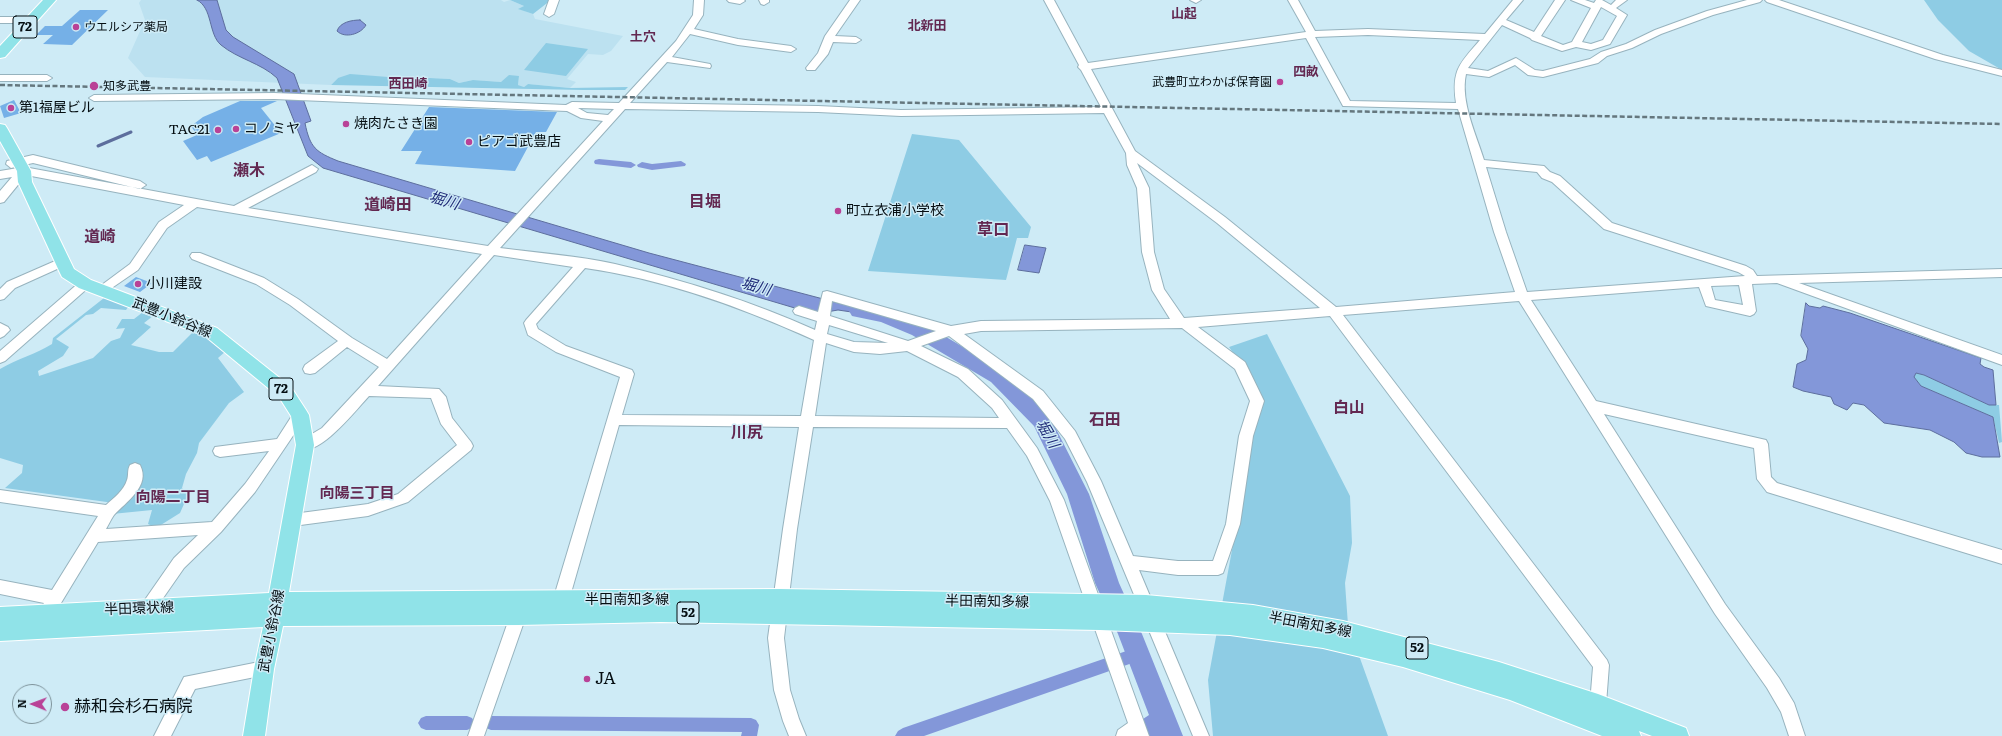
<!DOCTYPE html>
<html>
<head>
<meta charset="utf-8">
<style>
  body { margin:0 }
  #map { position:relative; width:2002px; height:736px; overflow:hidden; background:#ceebf6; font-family:Literata,serif }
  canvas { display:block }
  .north { position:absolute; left:12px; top:684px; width:40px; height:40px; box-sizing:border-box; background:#ceebf6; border:1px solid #7e939b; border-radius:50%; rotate:271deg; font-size:11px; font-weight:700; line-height:16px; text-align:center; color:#050e12 }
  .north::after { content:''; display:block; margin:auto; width:14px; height:18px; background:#b94297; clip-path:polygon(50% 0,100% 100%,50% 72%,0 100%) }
</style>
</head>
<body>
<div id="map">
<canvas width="2002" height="736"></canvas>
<div class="north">N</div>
</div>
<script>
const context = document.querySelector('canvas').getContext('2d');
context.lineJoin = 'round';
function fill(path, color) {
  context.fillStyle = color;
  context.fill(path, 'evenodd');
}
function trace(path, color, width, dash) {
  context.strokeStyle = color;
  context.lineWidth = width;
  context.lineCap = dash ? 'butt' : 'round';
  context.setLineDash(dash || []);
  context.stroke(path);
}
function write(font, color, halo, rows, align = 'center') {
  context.font = font + ' Literata,"Noto Sans JP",serif';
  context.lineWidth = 3;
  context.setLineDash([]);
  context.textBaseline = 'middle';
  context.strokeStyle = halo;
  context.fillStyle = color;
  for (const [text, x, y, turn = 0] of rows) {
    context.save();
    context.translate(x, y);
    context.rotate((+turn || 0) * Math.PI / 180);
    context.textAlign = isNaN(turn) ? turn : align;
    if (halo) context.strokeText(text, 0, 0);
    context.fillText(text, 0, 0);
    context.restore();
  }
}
const built = new Path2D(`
  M141,0H501L504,2L510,0L524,6L519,9L533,14L535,19L623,36L611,51L603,55L588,54L567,79L576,82L570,88L528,84L524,87L518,85L519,76L501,82L473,80L459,83L450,79L409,77L401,79L338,78L331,85L145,77L128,58L145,20L139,3Z`);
const green = new Path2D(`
  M510,0H551L533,14L518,9L524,6Z
  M1924,0H2002V70L1969,51L1938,20Z
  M546,43L588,49L566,76L524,70Z
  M350,74L401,78L409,77L450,79L459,83L473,80L501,82L509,75L519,76L518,85L524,87L528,84L570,88L628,87L625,90H583L331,85L338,78Z
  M912,134L959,140L1031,227L1028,238H1017L1006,280L868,271Z
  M104,298L129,306L126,310L101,308L93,314L86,315L56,339L69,347L63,356L38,371L39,376L93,358L111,341L120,338L125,328L116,329L122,319H134L143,312L153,316L144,323L151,327L131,345L159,352H173L193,332L205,336L226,351L218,358L244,392L229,403L199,443L197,453L186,474L182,488L188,495L180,513L156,528L148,524L152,510L112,514L114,503L5,488L22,473L23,465L0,458V369C17,359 36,354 52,344L53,338Z
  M1267,334L1350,496L1352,543L1345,583L1348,625L1388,736H1213L1208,680L1261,393L1229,347Z
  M1916,373L1924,375L1989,405H1999L2002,442L1999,443L1993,417L1921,386L1914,377Z`);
const water = new Path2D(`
  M197,0H217L226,30L233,37L294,74L311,121L305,123C310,148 316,152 338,161L649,253L899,319L838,310L815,314L323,168L308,156L277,78C261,63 238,59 221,45C208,34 213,8 197,0Z
  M360,20L366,25C361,34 345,39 337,31C340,22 352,20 360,20Z
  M1025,245L1046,248L1039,273L1018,270Z
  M1806,303L1809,306L1820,308L1823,306L1850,313L1981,358L1980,364L1984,367L1993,370L1996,405H1989L1924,375L1916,373L1914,377L1921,386L1993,417L2000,457H1982L1966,453L1954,442L1930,430L1884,423L1864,405L1853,403L1847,410L1834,404L1831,397L1803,391L1793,387L1797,364L1806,360L1808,349L1801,336Z`);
const stream = new Path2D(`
  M98,146L131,132`);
const canal = new Path2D(`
  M599,159L631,162L636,165L631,168L595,164L594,162L595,160Z
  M681,161L686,164L685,166L652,170L638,167L637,165L642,162L652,164Z
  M1138,647L1143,649L1145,654L1143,659L1138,661L924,736H895L898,731L903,728Z
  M426,716H467L472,718L475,723L472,728L467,730H426L421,728L418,723L421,718Z
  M491,716L751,718L756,720L759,725L757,736H741L742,732L491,730L486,728L483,723L486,718Z`);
const river = new Path2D(`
  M859,304L891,311L926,325L1005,372L1049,415L1089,494L1119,583L1142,634L1183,736H1127L1131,727L1149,715L1118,634L1095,583L1067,494L1034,426L991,382L912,335L881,322L852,316L849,311L852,306Z`);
const building = new Path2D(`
  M80,10H108L72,45L43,44L53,35H36L45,26H62Z
  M14,100L21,113L4,118L0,106Z
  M240,101H277L261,108L281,133L211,162L207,156L197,160L183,141L197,135L191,126L203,117Z
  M429,107L557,112L546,132H536L515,171L415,164L422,151H401Z
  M136,277L152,283L140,292L124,286Z`);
const minor = new Path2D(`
  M549,0H559L554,14L549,17L544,14Z
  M694,0H704L703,15L694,29L738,39L791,46L796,49L791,52L738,45L690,34L672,57L710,64L711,66L710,68L667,62L630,103L818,106L901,110L1101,107L1081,70L1078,67L1079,65L1044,0H1054L1088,63L1306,32L1288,0H1298L1315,31L1368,29L1485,34L1513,0H1523L1506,20L1534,32L1555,0H1565L1541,36L1563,45L1572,42L1591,8L1571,0H1585L1594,3L1596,0H1602L1611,5L1616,0H1627L1616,8L1627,15L1610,44L1591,50L1576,47L1562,51L1532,40L1530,38L1502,25L1468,68L1488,71L1516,58L1535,70L1543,71L1590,59L1601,52L1626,44L1655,30L1707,11L1747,0H1762L1760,2L1713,15L1661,34L1632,48L1607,56L1598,63L1543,77L1528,75L1515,65L1489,77L1466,74C1460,101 1476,134 1484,160L1544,166L1550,172L1560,176L1612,223L1746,266L1753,270L1757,276L2002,269V277L1799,283L2002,355V365L1777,283L1752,284L1756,311L1754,314L1750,316L1706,306L1699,287L1531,300L1596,401L1766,440L1768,444L1771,477L1777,483L2002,550V564L1767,492L1757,479L1754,448L1604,414L1725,604L1779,678L1794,703L1805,736H1789L1781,712L1767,688L1715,614L1519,301L1343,315L1607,660L1609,665L1606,704L1604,710L1598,712L1592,710L1590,704L1593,667L1330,316L1198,327L1245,362L1264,401L1253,436L1240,524L1223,573L1218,575H1178L1139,570L1209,736H1193L1087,482L1065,439L1033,399L949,336L921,346L968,369L1002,400L1037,448L1064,500L1149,736H1116L1118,730L1128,723L1050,501L1027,456L1007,428L813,427L797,529L784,638L790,690L799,719L806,736H789L783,721L774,690L768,638L783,529L799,427L619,425L569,600L566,605L561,607L556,605L553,600L620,377L556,352L528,335L524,323L526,320L573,267L494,255L378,386L439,389L446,397L452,418L471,442L473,446L471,450L408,502L368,516L293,526L288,524L286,520L288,516L293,514L368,504L398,494L457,445L441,424L431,398L369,396C356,410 320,456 300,449L298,445L300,441L322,428L379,367L347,347L315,373L310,374L305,373L303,369L305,365L338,341L290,305L256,284L192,259L190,256L192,253H200L264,278L298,299L352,338L387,359L482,254L197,207L167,228L138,270L103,294L99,293L97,290L99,287L130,264L159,222L184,205L26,175L4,202L0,203V191L12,177L0,179V171L24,167L234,206L312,165L318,169L316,172L248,208L488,246L603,121L581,118L567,111L274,99L94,101L89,98L94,95L274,93L566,105L572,102L619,103L676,41L693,15ZM1601,7L1617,16L1603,40L1591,44L1582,42ZM1368,35L1480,40C1460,63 1451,70 1456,103L1350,101L1315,37ZM1306,38L1343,106L1458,109L1494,232L1515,292L1336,307L1225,217L1135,151L1091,69ZM578,108L614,109L608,115L587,113ZM625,109L818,112L901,116L1104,113L1126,153L1127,165L1137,188L1142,252L1152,290L1170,319L981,321L951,326L827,291L823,292L818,312L799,306L795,308L793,311L795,314L817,321L815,330C751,301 683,280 615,264C579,256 538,253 500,248ZM1137,163L1217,223L1320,308L1184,318L1164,289L1154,252L1149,188ZM1486,167L1537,172L1542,178L1552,182L1604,229L1738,272L1745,276L1527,292L1506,232ZM585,268C664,279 741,307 814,340L801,416L622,415L634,374L632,370L566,346L538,329L536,324ZM1739,285L1743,305L1715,300L1711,286ZM832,301L936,331L908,341L830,316ZM829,325L888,343L854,342L827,334ZM1182,328L1235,369L1250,401L1239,436L1226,524L1213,561H1178L1133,556L1101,481L1075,431L1043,391L964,334L981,331ZM826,343L854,352L880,354L907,351L958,377L992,408L999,418L815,416Z
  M727,0H744L745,1L740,4L729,2Z
  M759,0H769V2L764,5L761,4Z
  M850,0H860L835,36L856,37L861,40L856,43L833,42L828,54L815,70H807L806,68L818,53L825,36Z
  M1190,0H1201L1196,3Z
  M1765,0H1779L1943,55L2002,70V76L1935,59L1767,2Z
  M0,17H31L36,20L31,23H0Z
  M0,75H47L52,78L47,81H0Z
  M33,155L140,181L146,185L140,189L33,163L11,168L6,164L7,161Z
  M62,258L66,259L68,262L66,265L15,288L4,299L0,300V289L7,282Z
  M85,280L89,281L91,284L89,287L5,361L0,363V351L81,281Z
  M0,323L8,327L10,330L4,336L0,338Z
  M300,410L305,411L307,415L255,492L221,532L184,568L152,614L147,616L142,614L139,609L142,604L174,558L198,535L98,542L61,603L56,610L51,612L46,610L43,605L44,603L0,594V580L52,590L98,516L0,502V490L106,505C114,498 124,490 127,480C129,475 127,470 130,465L135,463L140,465C151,486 126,502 114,515C111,519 109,524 106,529L212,522L245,484L269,451L220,457L215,455L213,451L215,447L277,439L295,411Z
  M518,609L523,611L526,616L484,736H468L510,616L513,611Z
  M264,661L270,664L272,669L270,674L195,689L171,736H154L184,677Z`);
const major = new Path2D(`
  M43,0H56L5,57L0,58V46Z
  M0,124L5,125L7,128L31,171L32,182L74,269L91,280L217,328L291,387L306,410L309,415L314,445L289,592L780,589L1146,595L1253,605L1343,621L1499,662L1598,694L1686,728L1689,736H1652L1639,731L1641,736H1602L1510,700L1403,667L1323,648L1230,635L1100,630L661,622L518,625L283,626L274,669L265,736H243L254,669L263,627L0,641V607L269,593L296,445L291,416L279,397L205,336L79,288L62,277L60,273L18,182L17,171L0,141Z`);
const rail = new Path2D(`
  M0,85L2002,124`);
const markers = [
  [76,27,4,"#b94297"],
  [1280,82,4,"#b94297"],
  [94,86,5,"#b94297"],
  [11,108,4,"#b94297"],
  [346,124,4,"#b94297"],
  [236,129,4,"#b94297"],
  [218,130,4,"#b94297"],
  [469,142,4,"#b94297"],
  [838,211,4,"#b94297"],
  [138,284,4,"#b94297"],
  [587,679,4,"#b94297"],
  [65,707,5,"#b94297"]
];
const farPoinames = [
  ["ウエルシア薬局",84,27],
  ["武豊町立わかば保育園",1272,82,"right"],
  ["知多武豊",103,86]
];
const farQuarternames = [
  ["山起",1184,14],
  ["北新田",927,26],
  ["土穴",643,37],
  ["四畝",1306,72],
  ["西田崎",408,84]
];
const shields = [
  [25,27,24],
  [281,389,24],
  [688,613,22],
  [1417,648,22]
];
const shieldNames = [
  ["72",25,27],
  ["72",281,389],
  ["52",688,613],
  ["52",1417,648]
];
const poiNames = [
  ["第1福屋ビル",19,108],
  ["焼肉たさき園",354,124],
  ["コノミヤ",244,129],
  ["TAC21",210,130,"right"],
  ["ピアゴ武豊店",477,142],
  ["町立衣浦小学校",846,211],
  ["小川建設",146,284]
];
const streetNames = [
  ["武豊小鈴谷線",172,318,22],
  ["半田南知多線",627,600],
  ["半田南知多線",987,602,1],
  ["半田環状線",139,609,-2],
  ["半田南知多線",1310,625,11],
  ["武豊小鈴谷線",272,631,-79]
];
const waterNames = [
  ["堀川",444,201,17],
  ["堀川",756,287,15],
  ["堀川",1047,434,60]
];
const neighbourhoodNames = [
  ["向陽三丁目",357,494],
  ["向陽二丁目",173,498]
];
const quarterNames = [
  ["瀬木",249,171],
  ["目堀",705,202],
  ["道崎田",388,205],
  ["草口",993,230],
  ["道崎",100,237],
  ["白山",1349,408],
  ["石田",1105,420],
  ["川尻",747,433]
];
const nearPoinames = [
  ["JA",595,679],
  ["赫和会杉石病院",74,707]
];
fill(built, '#bce1f0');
fill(green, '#8ecce4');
fill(water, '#8397d9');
trace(water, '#5d6e9d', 1);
trace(stream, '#5d6e9d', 3);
fill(canal, '#8397d9');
fill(river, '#8397d9');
fill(building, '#75b0e7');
trace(minor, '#97b3be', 2);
trace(major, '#fff', 2);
fill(minor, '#fff');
fill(major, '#90e3e8');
trace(rail, '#65777e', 2.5, [5, 2.5]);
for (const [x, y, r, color] of markers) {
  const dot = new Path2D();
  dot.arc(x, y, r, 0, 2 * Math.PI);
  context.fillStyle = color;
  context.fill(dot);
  trace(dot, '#ceebf6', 1.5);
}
write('12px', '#050e12', '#ceebf6', farPoinames, 'left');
write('bold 13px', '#632851', '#ceebf6', farQuarternames);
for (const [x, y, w] of shields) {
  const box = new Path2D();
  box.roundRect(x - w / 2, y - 11, w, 22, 3);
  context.fillStyle = '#ceebf6';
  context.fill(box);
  trace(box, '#050e12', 1);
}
write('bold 13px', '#050e12', null, shieldNames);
write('14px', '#050e12', '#ceebf6', poiNames, 'left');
write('14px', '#050e12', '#ceebf6', streetNames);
write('italic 15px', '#202b78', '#ceebf6', waterNames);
write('bold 15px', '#632851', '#ceebf6', neighbourhoodNames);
write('bold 16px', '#632851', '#ceebf6', quarterNames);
write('17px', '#050e12', '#ceebf6', nearPoinames, 'left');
</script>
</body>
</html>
